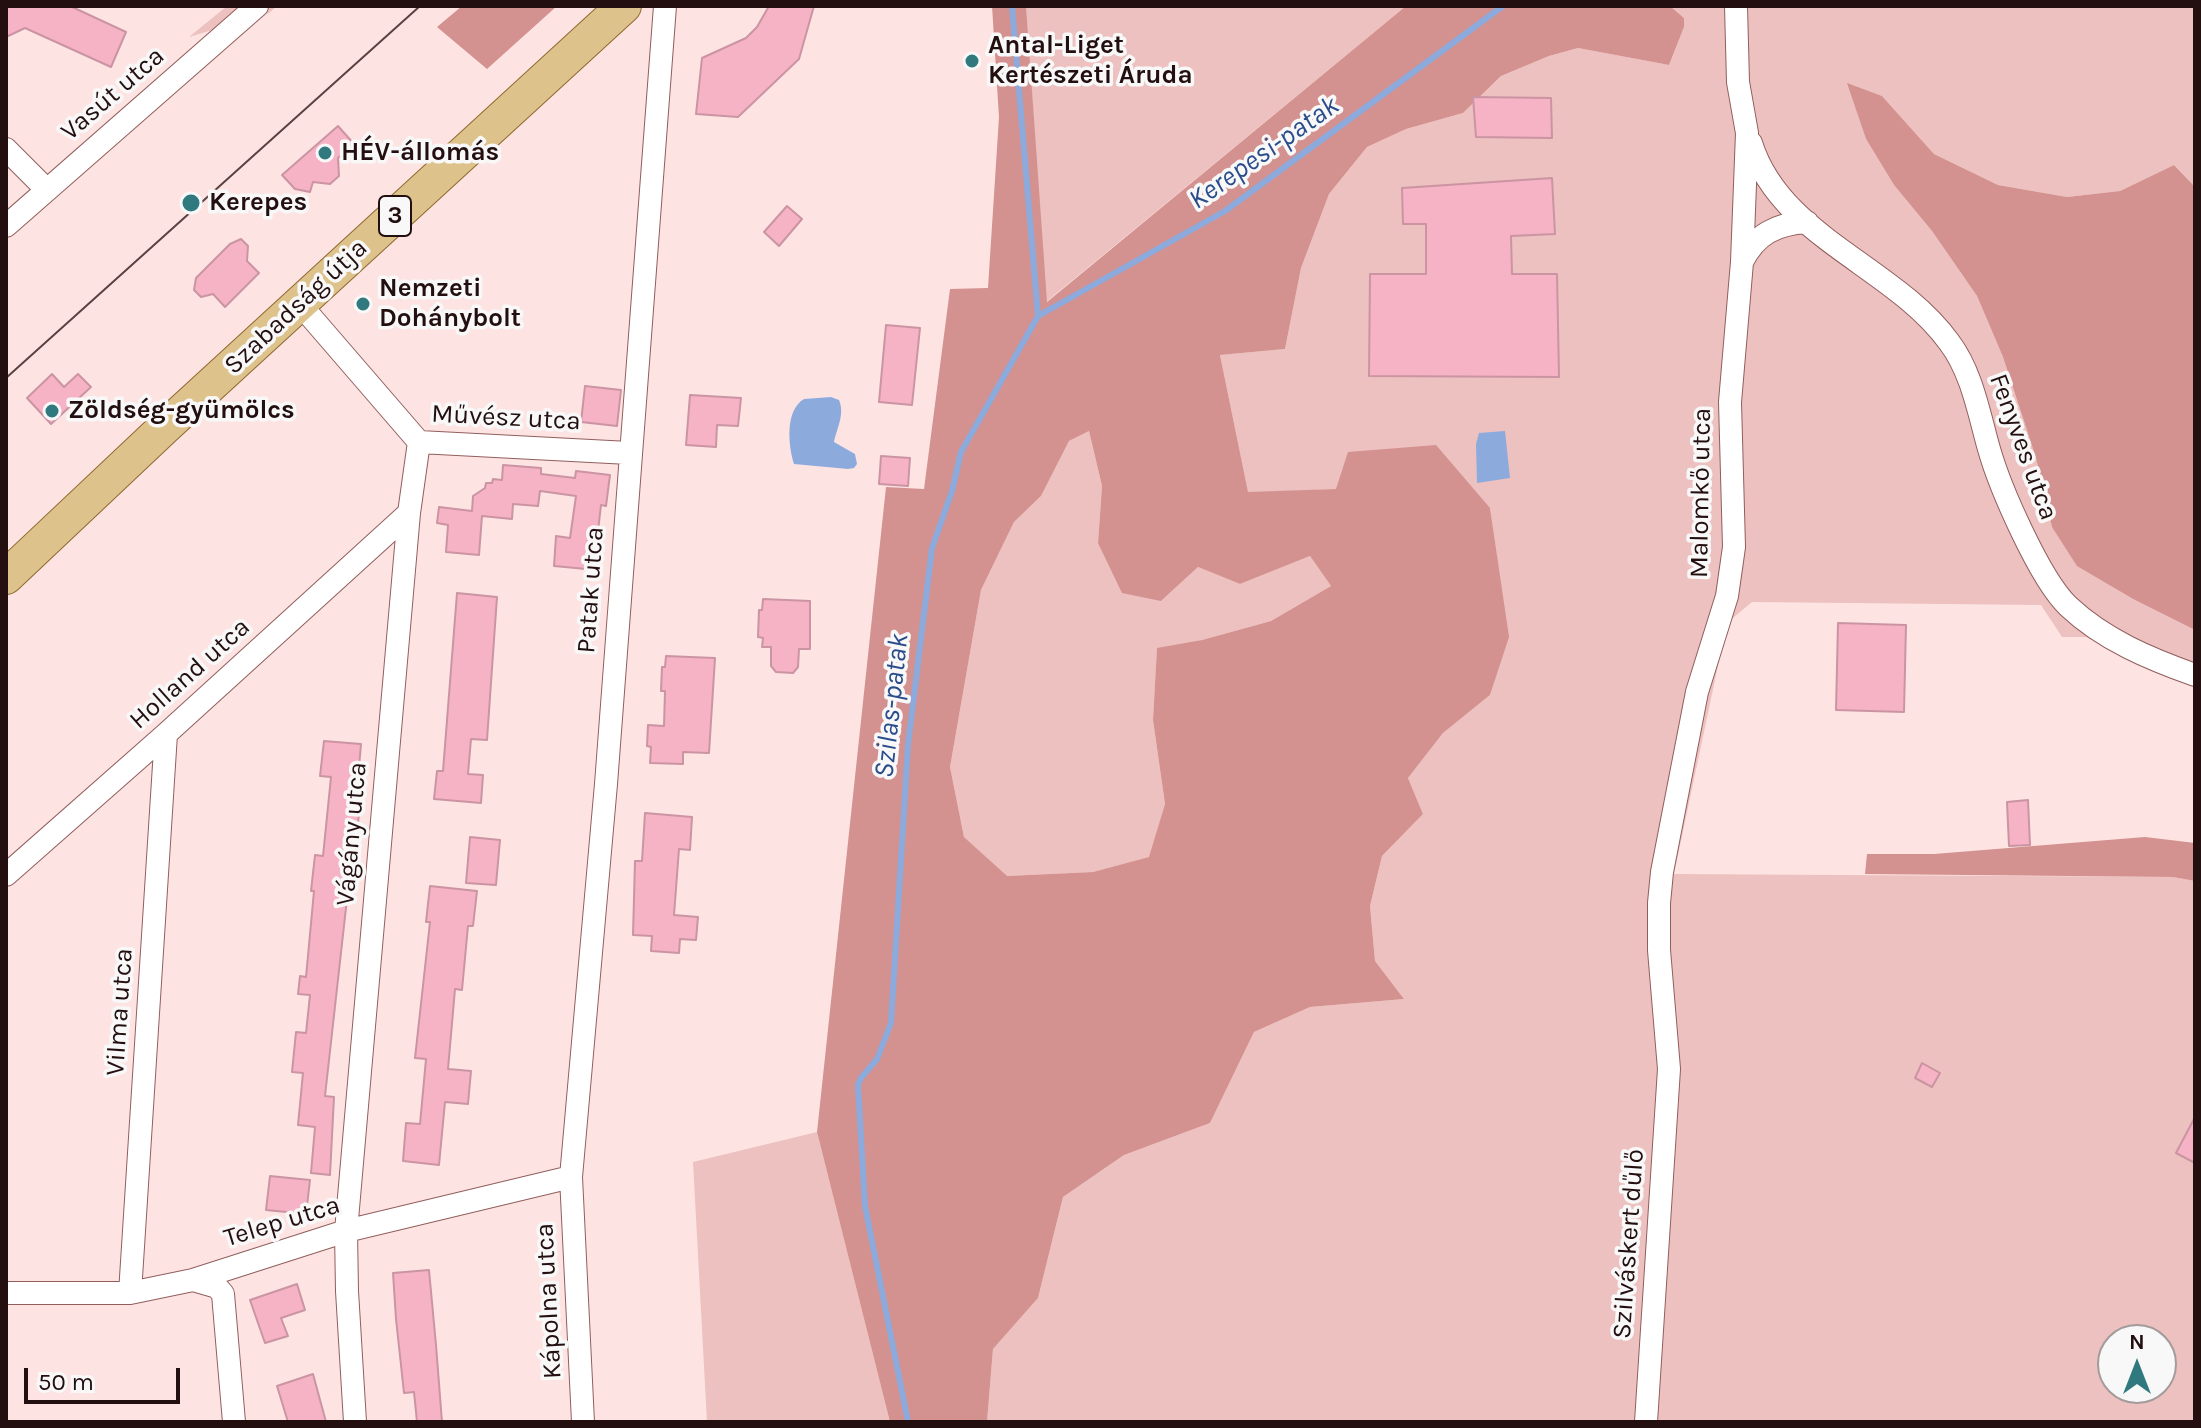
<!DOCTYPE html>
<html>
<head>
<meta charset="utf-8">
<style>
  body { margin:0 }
  #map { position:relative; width:2201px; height:1428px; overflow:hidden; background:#fde4e3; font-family:Karla,sans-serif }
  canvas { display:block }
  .frame { position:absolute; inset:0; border:8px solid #230f0f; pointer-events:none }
  .north { position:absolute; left:2097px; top:1324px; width:80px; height:80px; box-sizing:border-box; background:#f8f8f8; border:2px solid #a39b9b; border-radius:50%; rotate:0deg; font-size:22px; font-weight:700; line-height:32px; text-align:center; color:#230f0f }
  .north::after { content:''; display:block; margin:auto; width:28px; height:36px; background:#307a7f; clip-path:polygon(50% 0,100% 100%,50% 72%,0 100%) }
  .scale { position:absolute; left:24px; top:1368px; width:156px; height:36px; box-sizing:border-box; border:4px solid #230f0f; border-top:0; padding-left:10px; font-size:24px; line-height:28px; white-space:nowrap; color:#230f0f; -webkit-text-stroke:6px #f8f8f8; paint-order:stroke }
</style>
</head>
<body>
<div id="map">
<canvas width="2201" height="1428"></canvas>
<div class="frame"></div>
<div class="north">N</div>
<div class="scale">50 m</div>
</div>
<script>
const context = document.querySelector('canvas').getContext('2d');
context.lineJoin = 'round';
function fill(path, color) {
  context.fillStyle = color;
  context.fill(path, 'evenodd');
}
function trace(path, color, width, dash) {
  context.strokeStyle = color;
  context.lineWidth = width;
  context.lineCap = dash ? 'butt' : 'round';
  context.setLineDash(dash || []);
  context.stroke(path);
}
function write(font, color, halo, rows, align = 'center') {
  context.font = font + ' Karla,sans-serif';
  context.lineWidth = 7;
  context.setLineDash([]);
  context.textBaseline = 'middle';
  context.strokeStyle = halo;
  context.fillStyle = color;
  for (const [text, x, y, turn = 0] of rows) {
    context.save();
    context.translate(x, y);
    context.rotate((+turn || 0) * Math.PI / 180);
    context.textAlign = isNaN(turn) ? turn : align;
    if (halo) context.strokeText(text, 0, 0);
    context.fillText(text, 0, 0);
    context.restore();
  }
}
const green = new Path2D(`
  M227,6H277L269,13L189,37Z
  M1026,6H1406L1046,302Z
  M1670,6H2195V187L2174,165L2120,191L2067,197L1998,185L1934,154L1882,96L1848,84L1866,139L1894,185L1932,231L1977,296L2003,357L2036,458L2052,527L2135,600L2195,630V687L2086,637H2062L2041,605L1752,602L1727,623L1674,874L2173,877L2195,881V1422H987L993,1349L1038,1298L1063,1197L1124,1155L1210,1123L1254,1032L1310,1007L1404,999L1375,961L1370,906L1382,856L1423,814L1408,778L1443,733L1490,695L1508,637L1490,508L1337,489L1248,493L1220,355L1285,349L1301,268L1329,194L1367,147L1406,129L1463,113L1501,76L1549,56L1578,48L1669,65L1684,27V18ZM2113,1340H2161V1388H2113Z
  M1089,431L1102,486L1098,543L1161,601L1198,567L1240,584L1310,556L1331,586L1271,621L1202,640L1157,649L1153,720L1165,804L1150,857L1093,872L1006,876L964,837L950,767L981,590L1014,522L1041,496L1069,441Z
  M817,1132L890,1422H707L693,1162Z`);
const forest = new Path2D(`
  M462,6H557L487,69L437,27Z
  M992,6H1026L1047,302L1406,6H1670L1684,18V27L1669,65L1578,48L1549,56L1501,76L1463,113L1406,129L1367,147L1329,194L1301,268L1285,349L1220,355L1248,492L1336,489L1348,452L1436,445L1490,508L1509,637L1490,695L1443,733L1408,778L1423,814L1382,856L1370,906L1375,961L1404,999L1310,1007L1254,1032L1210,1123L1124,1155L1063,1197L1038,1298L993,1349L987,1422H890L817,1132L886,487L924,489L950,289L988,288L999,117ZM1089,431L1102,486L1098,543L1122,593L1161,601L1198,567L1240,584L1310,556L1331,586L1271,621L1202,640L1157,648L1153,720L1165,804L1149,857L1093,872L1007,876L964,837L950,767L981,590L1014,522L1041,496L1069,441Z
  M1847,83L1882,96L1934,154L1998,185L2067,197L2120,191L2174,165L2195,187V630L2135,600L2077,566L2052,527L2036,458L2003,357L1977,296L1932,231L1894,185L1866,139Z
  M2145,837L2195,843V881L2173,877L1865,874L1867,854H1934Z`);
const water = new Path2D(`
  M831,397L839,400C845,414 837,428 834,442L855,454L857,464L854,468L848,469L794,464C788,445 785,410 804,399Z
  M1505,431L1510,478L1477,483L1476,444L1479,433Z`);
const stream = new Path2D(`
  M1038,316L1225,211L1503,6
  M908,1422L865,1206L858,1085L861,1078L877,1059L891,1023L908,745L932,548L952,491L961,452L1038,316L1012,6`);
const building = new Path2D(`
  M6,6H70L126,32L111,67L25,28L6,37Z
  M769,6H814L799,59L738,117L696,114L702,58L746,38L757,27Z
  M1473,97L1551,98L1552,138L1476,137Z
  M338,126L354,144L338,158L339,176L330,184L313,182L310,192L295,189L282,175Z
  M1552,178L1555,234L1511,236L1512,274H1557L1559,377L1369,376L1370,274H1426V224H1403L1402,188Z
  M787,206L802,219L779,246L764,232Z
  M241,239L248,246L247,261L259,273L225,307L213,294L201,297L194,290L196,278L230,244Z
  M886,325L920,328L912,405L879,402Z
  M52,374L64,387L78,374L91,387L51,424L27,398Z
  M585,386L621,390L617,426L581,422Z
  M690,395L741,398L738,426L717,425L716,447L686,445Z
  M881,456L910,458L908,486L879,484Z
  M503,465L541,468V474L575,478L576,471L610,475L606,506L601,505L597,540L602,541L601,562L587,560L586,569L554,566L556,536L570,538L576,496L540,491L538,506L513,504L512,519L482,516L479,555L446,552L448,525L437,523L439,507L472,511L473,496L485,488L486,483H492L493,479L502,480Z
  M457,593L497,597L487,740L471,739L468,774L483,775L481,803L434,799L437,771H443Z
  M763,599L810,601V649H799L798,667L793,673L776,672L771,666V647H762L763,638L758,637L759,610H762Z
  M1838,623L1906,625L1904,712L1836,710Z
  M666,656L715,658L709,753L683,752V764L650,763L651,747L647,746L648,725L664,726L665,691H661L662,667H665Z
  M324,741L361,744L356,802H360L356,846L353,845L325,1096L334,1097L330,1175L311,1173L315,1127L298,1125L303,1073L292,1072L296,1032L306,1033L310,995L298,994L300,976L306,977L314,891H311L315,855L323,856L331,777L320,776Z
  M2028,800L2030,845L2009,846L2007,802Z
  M645,813L692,817L690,850L679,849L674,915L698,917L696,940L680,939L679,953L651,951L652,936L633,935L635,861H642Z
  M470,837L500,840L496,885L466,883Z
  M430,886L477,891L473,926H468L462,990L455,989L448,1069L471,1071L468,1104L445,1102L439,1165L403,1161L406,1123L420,1124L426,1059L415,1058L430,922H426Z
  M1922,1063L1940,1073L1932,1087L1915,1078Z
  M2195,1117V1163L2176,1153Z
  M270,1176L310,1180L306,1214L266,1210Z
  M429,1270L436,1345L442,1422H417L414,1392L404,1393L396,1319L393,1273Z
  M297,1284L305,1310L281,1318L288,1336L265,1343L250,1300Z
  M313,1374L326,1422H288L277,1386Z`);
const street = new Path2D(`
  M1751,143C1780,237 1894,266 1949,342C1972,372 1979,414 1989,449C2000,488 2040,579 2068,606C2104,640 2150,659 2195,675
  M6,149L46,189
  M6,226L257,6
  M1742,262C1756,234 1776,224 1807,222
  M299,303L419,442L629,453
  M6,875L166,734L409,513
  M193,1280L217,1287L223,1294L234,1422
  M6,1293H130L193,1280L346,1231L571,1177
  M130,1293L166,734
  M355,1422L347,1291L346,1231L409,513L419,442
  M583,1422L571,1177L606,784L665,6
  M1646,1422L1669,1069L1659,950V903L1662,872L1697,692L1727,596L1734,547L1730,402L1742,262L1747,133L1738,82L1736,6`);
const primary = new Path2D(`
  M6,577L166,426L624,6`);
const tram = new Path2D(`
  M6,378L420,6`);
const markers = [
  [972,61,8,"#307a7f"],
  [325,153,8,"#307a7f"],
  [191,203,10,"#307a7f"],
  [363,304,8,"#307a7f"],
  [52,411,8,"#307a7f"]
];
const shields = [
  [395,216,32]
];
const shieldNames = [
  ["3",395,216]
];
const poiNames = [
  ["Antal-Liget",988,46],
  ["Kertészeti Áruda",988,76],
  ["HÉV-állomás",341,153],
  ["Kerepes",209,203],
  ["Nemzeti",379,289],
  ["Dohánybolt",379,319],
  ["Zöldség-gyümölcs",68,411]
];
const streetNames = [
  ["Vasút utca",113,94,-41],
  ["Szabadság útja",296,307,-43],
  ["Művész utca",506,418,3],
  ["Fenyves utca",2023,447,70],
  ["Malomkő utca",1701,493,-89],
  ["Patak utca",591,590,-86],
  ["Holland utca",190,674,-42],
  ["Vágány utca",352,834,-85],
  ["Vilma utca",120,1012,-86],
  ["Telep utca",282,1222,-17],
  ["Szilváskert dűlő",1629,1244,-86],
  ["Kápolna utca",549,1301,-93]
];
const waterNames = [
  ["Kerepesi-patak",1264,153,-35],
  ["Szilas-patak",892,706,-84]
];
fill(green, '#ecc1bf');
fill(forest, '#d3918f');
fill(water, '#8daadd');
trace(stream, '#8daadd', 6);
fill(building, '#f6b3c5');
trace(building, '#cb94a3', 2);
trace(street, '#915e5c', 24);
trace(primary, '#8e692e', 36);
trace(street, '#fff', 22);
trace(primary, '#dec28c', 34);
trace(tram, '#584343', 2);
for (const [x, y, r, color] of markers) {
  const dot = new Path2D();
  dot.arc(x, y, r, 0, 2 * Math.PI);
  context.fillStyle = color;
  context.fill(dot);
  trace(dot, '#f8f8f8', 3);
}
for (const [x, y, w] of shields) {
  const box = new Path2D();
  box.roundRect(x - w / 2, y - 20, w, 40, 6);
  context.fillStyle = '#f8f8f8';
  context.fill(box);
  trace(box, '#230f0f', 2);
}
write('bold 24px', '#230f0f', null, shieldNames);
write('bold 26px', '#230f0f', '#f8f8f8', poiNames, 'left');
write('26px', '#230f0f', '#f8f8f8', streetNames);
write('italic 28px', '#2a4c8b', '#f8f8f8', waterNames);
</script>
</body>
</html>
